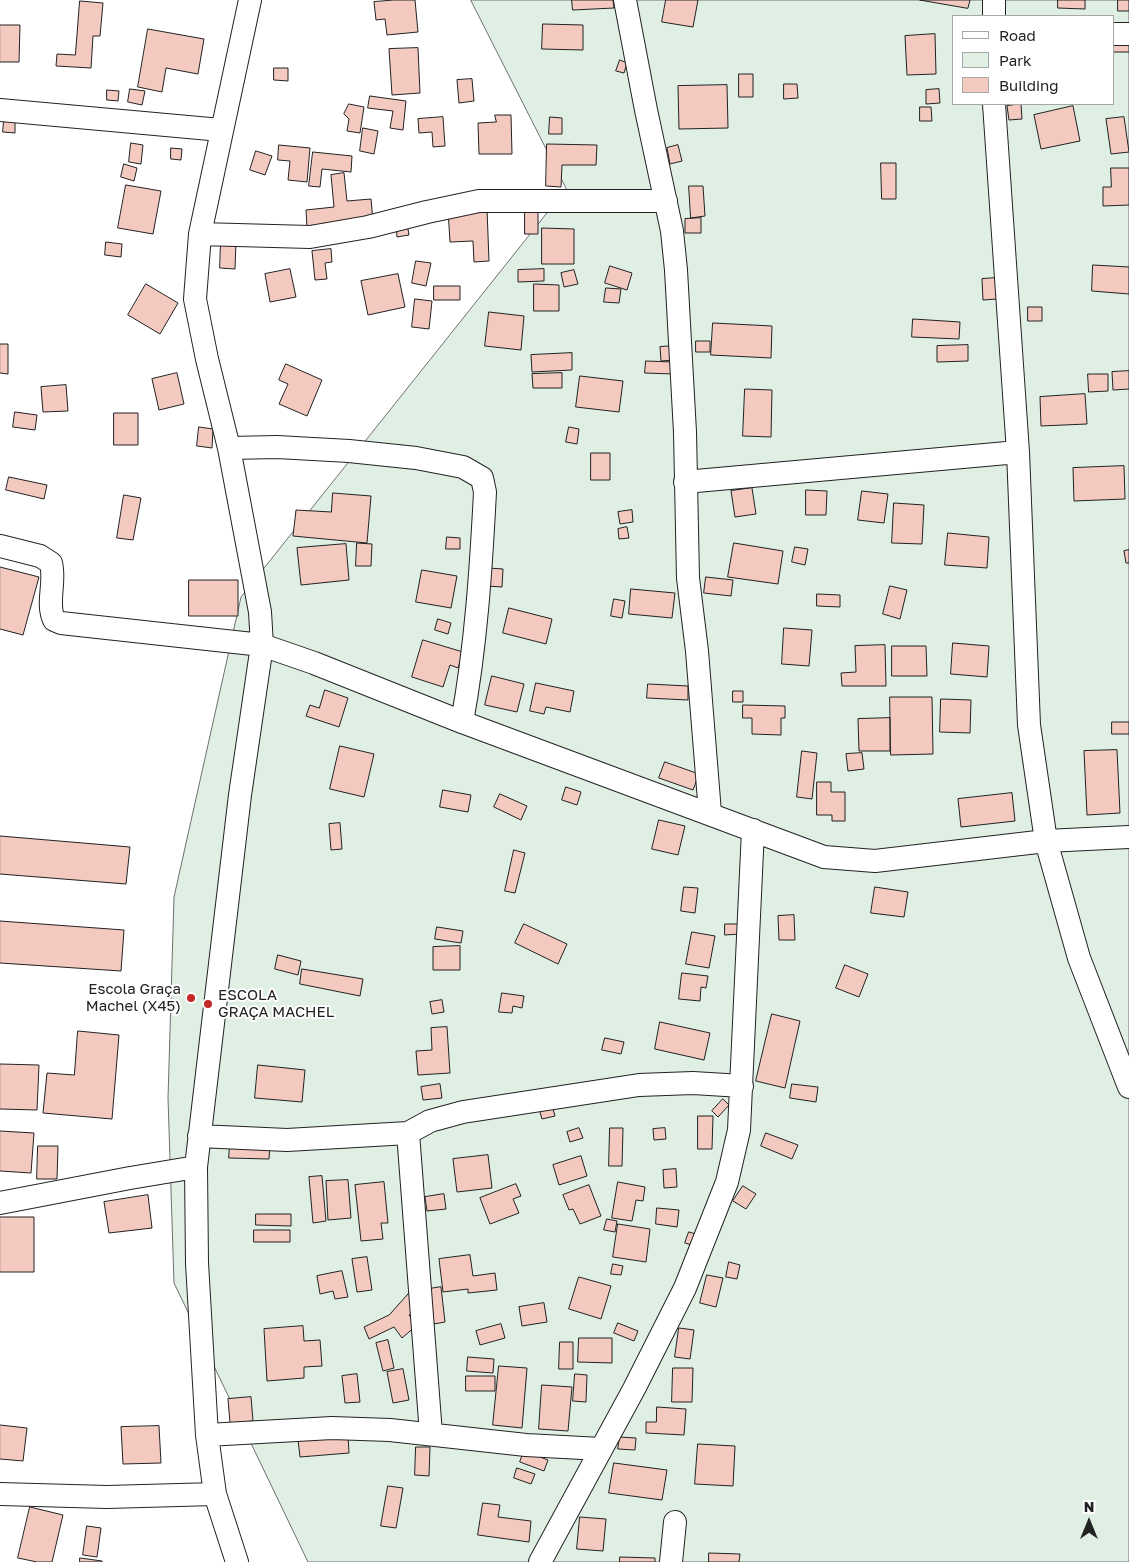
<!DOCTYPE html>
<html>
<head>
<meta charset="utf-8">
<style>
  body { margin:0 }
  #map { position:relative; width:1129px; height:1562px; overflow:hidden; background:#fff; font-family:"Golos Text",sans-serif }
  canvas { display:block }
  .legend { position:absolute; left:952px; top:15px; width:162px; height:90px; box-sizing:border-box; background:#fff; border:1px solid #a7a7a7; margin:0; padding:6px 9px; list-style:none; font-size:15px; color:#222 }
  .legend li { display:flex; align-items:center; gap:10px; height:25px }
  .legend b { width:25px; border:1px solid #a7a7a7 }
  .north { position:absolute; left:1064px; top:1497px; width:50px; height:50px; -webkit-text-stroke:4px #fff; paint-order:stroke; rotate:0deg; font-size:14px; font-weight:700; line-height:20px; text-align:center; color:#222 }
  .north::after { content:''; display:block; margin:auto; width:18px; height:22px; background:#222; clip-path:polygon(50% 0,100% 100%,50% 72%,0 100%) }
</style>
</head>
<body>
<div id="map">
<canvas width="1129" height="1562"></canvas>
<ul class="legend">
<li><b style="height:6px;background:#fff"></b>Road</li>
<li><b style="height:14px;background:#e0efe3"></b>Park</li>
<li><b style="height:14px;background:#f3c9c0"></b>Building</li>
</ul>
<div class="north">N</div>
</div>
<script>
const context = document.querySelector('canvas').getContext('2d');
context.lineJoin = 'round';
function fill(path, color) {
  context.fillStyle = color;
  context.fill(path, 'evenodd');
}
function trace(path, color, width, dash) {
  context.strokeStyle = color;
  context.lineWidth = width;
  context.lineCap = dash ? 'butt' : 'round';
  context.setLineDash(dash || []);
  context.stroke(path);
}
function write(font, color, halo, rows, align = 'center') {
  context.font = font + ' "Golos Text",sans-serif';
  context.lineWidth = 4;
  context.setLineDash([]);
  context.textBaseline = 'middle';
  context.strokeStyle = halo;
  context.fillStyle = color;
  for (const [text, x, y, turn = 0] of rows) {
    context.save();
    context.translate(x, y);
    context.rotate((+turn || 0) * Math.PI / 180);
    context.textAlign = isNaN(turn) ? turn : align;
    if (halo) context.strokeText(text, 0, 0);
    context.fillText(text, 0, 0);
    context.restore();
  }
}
const green = new Path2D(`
  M471,0H1129V1562H308L174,1283L168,1098L174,897L241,597L566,189ZM953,16H1113V104H953Z`);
const building = new Path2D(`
  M394,0H415L418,32L387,35L385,19L376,20L374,2Z
  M572,0H613L614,8L573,10Z
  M666,0H698L693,27L662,22Z
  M920,0H970L968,8Z
  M1058,0H1085V9L1058,8Z
  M1118,0H1129V11H1118Z
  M80,1L103,3L100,36H93L91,68L56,66L57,54L75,55Z
  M543,24L583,25V50L542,49Z
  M0,25H20L19,62H0Z
  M148,29L204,39L198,74L166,68L162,92L138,87Z
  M935,34L936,74L907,75L905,36Z
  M1113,40H1129V52H1113Z
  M418,48L420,93L392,95L389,49Z
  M620,60L627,63L624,73L616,71Z
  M274,68H288V81L274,80Z
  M739,74H753V97H739Z
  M472,79L474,101L459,103L457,80Z
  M784,84H797L798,98L784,99Z
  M727,85L728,128L679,129L678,86Z
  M130,89L145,91L142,105L128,102Z
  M939,89L940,103L926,104V90Z
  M107,90L119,91L118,101L107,100Z
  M370,96L406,101L403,130L390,128L393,111L368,108Z
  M349,104L364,107L360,133L347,131L349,119L344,114Z
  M1021,104L1022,119L1009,120L1007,106Z
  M1073,106L1080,141L1041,149L1034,115Z
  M920,107H931L932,121H920Z
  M495,115H511L512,154H479L478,123L496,122Z
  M443,117L445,146L433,147L432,132L419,133L418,119Z
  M550,117L562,118V134H549Z
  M1124,117L1129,152L1111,154L1106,119Z
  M4,121H15V133L3,132Z
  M363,128L378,131L374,154L360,151Z
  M131,143L143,145L141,164L129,162Z
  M547,144L597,145L596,165H562L561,187L546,186Z
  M279,145L310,148L307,182L288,180L290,161L278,160Z
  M678,145L682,161L670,164L667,148Z
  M171,148L182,149L181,160L171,159Z
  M256,151L272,156L265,175L250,170Z
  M313,152L352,156L351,172L322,169L320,187L309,186Z
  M881,163H896V199H882Z
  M124,164L137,168L134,181L121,177Z
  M1111,168H1129V205L1103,206V187H1111Z
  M344,173L347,201L371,199L373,221L307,228L306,210L334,207L331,175Z
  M126,185L161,191L153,234L118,228Z
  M689,186H703L705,216L691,218Z
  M525,207H538V234H525Z
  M487,209L489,261L474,262L473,241L450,242L448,210Z
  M701,218V233H685V219Z
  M407,223L409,235L397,237L396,224Z
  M542,228L574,229V264H542Z
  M221,240L236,241L235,269L220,268Z
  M106,242L122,244L121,257L105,255Z
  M331,249L332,262L325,263L327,279L315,280L312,251Z
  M416,261L431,263L426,286L412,283Z
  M1093,265L1129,267V294L1092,291Z
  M610,266L632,273L627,290L605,283Z
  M290,269L296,297L270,302L265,274Z
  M544,269V281L518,282V270Z
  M574,270L578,284L564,287L561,273Z
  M398,274L405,307L368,315L361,281Z
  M996,278L997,299L983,300L982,279Z
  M146,284L178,303L160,334L128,315Z
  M534,284L559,285V311H534Z
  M434,286H460V300H434Z
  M606,288L621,289L619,303L604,302Z
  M415,299L432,301L429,329L412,327Z
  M1028,307H1042V321H1028Z
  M489,312L524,316L521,350L485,346Z
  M913,319L960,322L959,339L912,337Z
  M713,323L772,326L771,358L711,355Z
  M696,341H710V352H696Z
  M0,344H8V374L0,373Z
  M968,345V361L937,362V346Z
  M673,346L674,360L661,361L660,347Z
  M572,353V370L532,372L531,355Z
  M646,361L673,362V374L645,373Z
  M286,364L322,380L307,416L279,404L288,384L279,380Z
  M1129,371V389L1113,390L1112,372Z
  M177,373L184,404L159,410L152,379Z
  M562,373V388H533L532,374Z
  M1088,374H1108V391L1089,392Z
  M580,376L623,381L619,412L576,407Z
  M66,385L68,411L43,412L41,387Z
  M745,389L772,390L771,437L743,436Z
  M1085,394L1087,424L1041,426L1040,397Z
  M15,412L37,415L35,430L13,427Z
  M114,413H138V445H114Z
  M199,427L213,429L212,448L197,446Z
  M569,427L579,429L577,444L566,442Z
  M591,453H610V480H591Z
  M1124,466L1125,499L1074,501L1073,468Z
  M9,477L47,485L44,499L6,490Z
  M752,488L756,514L735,517L731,491Z
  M806,490L827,491L826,515H806Z
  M862,491L888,494L884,523L858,520Z
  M333,493L371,496L367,543L293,536L296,510L331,512Z
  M124,495L141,498L133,540L117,538Z
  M894,503L924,505L922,544L892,543Z
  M632,510L633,522L620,524L618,512Z
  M627,527L629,538L619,539L618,529Z
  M948,533L989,537L987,568L945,565Z
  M447,537L460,538V549H446Z
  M357,543L372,544L371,566H356Z
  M734,543L783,551L778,584L728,577Z
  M346,544L349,580L301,585L297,548Z
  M795,547L808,549L805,565L792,562Z
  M1129,550V563H1126L1124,551Z
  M0,567L39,577L23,635L0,629Z
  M488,568L503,569L502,587L487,586Z
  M422,570L457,576L451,608L416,602Z
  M706,577L733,580L731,596L704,593Z
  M189,580H238V616H189Z
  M890,586L907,590L900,619L883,614Z
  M631,589L675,593L672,618L629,614Z
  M817,594L840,595V607L817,606Z
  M614,599L625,601L622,618L611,616Z
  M509,608L552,619L546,644L503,633Z
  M438,619L451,623L448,634L435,630Z
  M784,628L812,630L809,666L782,664Z
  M423,640L463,652L458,668L450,665L443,687L412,677Z
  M953,643L989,646L987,677L951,674Z
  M885,645L886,686H842L841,673L856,672L855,646Z
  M892,646H926L927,676H892Z
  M492,676L524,684L517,712L485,705Z
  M536,683L574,691L570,712L546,707L544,714L530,711Z
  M648,684L688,686V700L647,698Z
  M325,690L348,698L339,727L306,716L310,705L319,708Z
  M733,691H743V702H733Z
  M890,697H932L933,754L891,755Z
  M941,699L971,700L970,733L940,732Z
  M743,705L785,706V718H781V735L752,734V718H743Z
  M890,718V751H859L858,719Z
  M1112,722H1129V734H1112Z
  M340,746L374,754L364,797L330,789Z
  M1117,750L1120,813L1087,815L1084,751Z
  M802,751L817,753L812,799L797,797Z
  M862,753L864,769L848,771L846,754Z
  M665,762L699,774L693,790L659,778Z
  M817,782H831V792H845V821H832V815H817Z
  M566,787L581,792L577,805L562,800Z
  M443,790L471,795L468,812L440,807Z
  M1012,793L1015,821L961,827L958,799Z
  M500,794L527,806L521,820L494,807Z
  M659,820L685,826L678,855L652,849Z
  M340,823L342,849L331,850L329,824Z
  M0,836L130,847L126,884L0,874Z
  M514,850L525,853L515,893L505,891Z
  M684,887L698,888L695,913L681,911Z
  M875,887L908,892L904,917L871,913Z
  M794,915L795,940H779L778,916Z
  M0,921L124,930L121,971L0,963Z
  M524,924L567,944L558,964L515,943Z
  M725,924H740V934L725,935Z
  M437,927L463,931L461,943L435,939Z
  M692,932L715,936L709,968L686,964Z
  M460,946V970H433V947Z
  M278,955L301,961L298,975L275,969Z
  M845,965L868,974L859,997L836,988Z
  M302,969L363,979L360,996L300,984Z
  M682,973L708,976L706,988L701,987L700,1001L679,999Z
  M502,993L524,996L522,1008L513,1006L512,1013L499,1012Z
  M442,1000L444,1012L432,1014L430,1002Z
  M772,1014L800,1021L785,1088L756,1081Z
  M660,1022L710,1033L704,1060L655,1049Z
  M447,1027L450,1073L418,1075L416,1051L432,1050L431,1028Z
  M78,1031L119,1035L112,1119L43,1113L47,1073L74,1075Z
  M605,1038L624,1042L621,1054L602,1050Z
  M0,1064L39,1065L37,1110L0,1109Z
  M258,1065L305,1070L302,1102L255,1098Z
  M440,1084L442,1098L423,1100L421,1087Z
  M792,1084L818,1087L816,1102L790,1098Z
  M723,1099L729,1105L718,1117L712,1111Z
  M551,1102L555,1116L542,1119L538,1105Z
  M698,1116H713L712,1149H698Z
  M579,1128L583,1138L570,1142L567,1132Z
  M610,1128H623L622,1166H609Z
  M665,1128L666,1139L654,1140L653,1129Z
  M0,1131L34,1133L31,1173L0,1171Z
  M766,1133L798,1145L792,1159L761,1146Z
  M230,1144H270L269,1159L229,1158Z
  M38,1146H58L57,1179H37Z
  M488,1155L492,1188L457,1192L453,1159Z
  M581,1156L587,1176L559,1185L553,1165Z
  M676,1169L677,1187L664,1188L663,1170Z
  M322,1176L326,1221L313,1223L309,1177Z
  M348,1180L351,1218L328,1220L326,1181Z
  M384,1182L388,1223H381L383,1239L361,1241L355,1185Z
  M618,1182L645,1187L643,1201L636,1200L632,1221L612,1218Z
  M516,1184L521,1196L513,1199L519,1213L490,1224L480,1198Z
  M589,1185L601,1216L580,1224L573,1209L569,1210L563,1195Z
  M743,1186L756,1194L746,1209L733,1201Z
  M444,1194L446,1209L427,1211L425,1197Z
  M148,1195L152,1228L109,1233L104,1202Z
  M657,1208L679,1210L677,1227L656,1224Z
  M256,1214H291V1226L256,1225Z
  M0,1217H34V1272H0Z
  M607,1219L617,1221L615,1232L604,1230Z
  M618,1224L650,1229L646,1262L613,1257Z
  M254,1230H290V1242H254Z
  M689,1232L699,1235L695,1246L685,1243Z
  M470,1255L473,1276L495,1273L497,1290L468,1293V1289L443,1292L439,1259Z
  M367,1257L372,1290L357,1292L352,1259Z
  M729,1262L740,1265L737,1279L726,1277Z
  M613,1264L623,1266L621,1275L611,1274Z
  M342,1271L348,1297L335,1299L333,1291L320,1294L317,1276Z
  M707,1275L723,1278L716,1307L700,1303Z
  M579,1277L611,1286L601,1319L569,1309Z
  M441,1287L445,1322L434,1324L429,1289Z
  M411,1291L416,1310L409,1315L417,1325L402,1338L394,1327L369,1339L364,1327L389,1315Z
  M544,1303L547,1322L522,1326L519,1307Z
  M618,1323L638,1331L634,1341L614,1333Z
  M501,1324L505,1338L480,1345L476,1331Z
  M303,1326L304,1341L320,1340L322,1366L304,1367V1378L267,1381L264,1329Z
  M679,1328L694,1330L690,1359L675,1357Z
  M579,1338H612V1363L578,1362Z
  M388,1340L394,1368L383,1371L376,1343Z
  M560,1342H573V1369H559Z
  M468,1357L494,1359L493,1373L467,1371Z
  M499,1366L527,1368L522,1428L493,1425Z
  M673,1368H693L692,1402H672Z
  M403,1369L409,1400L393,1403L387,1372Z
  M357,1374L360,1402L345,1403L342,1376Z
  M575,1374L587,1375L586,1402L573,1401Z
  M466,1376H495V1391H466Z
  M542,1385L572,1387L568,1431L539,1429Z
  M251,1397L253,1421L230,1423L228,1399Z
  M657,1407L686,1409L684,1435L646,1433V1422H656Z
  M0,1425L27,1428L23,1461L0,1459Z
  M159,1426L161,1463L123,1464L121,1427Z
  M348,1435L349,1453L300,1457L298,1440Z
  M620,1437L636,1438L635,1450L618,1449Z
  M698,1444L735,1446L733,1486L695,1484Z
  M416,1447H430L429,1476L415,1475Z
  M524,1451L548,1460L544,1471L520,1462Z
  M614,1463L667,1470L662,1500L609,1493Z
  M517,1468L535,1474L531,1484L514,1478Z
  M388,1486L403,1488L396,1528L381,1526Z
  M483,1503L500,1505L498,1517L531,1521L529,1542L478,1535Z
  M30,1507L63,1515L52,1562H37L18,1558Z
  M580,1517L606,1519L603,1551L577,1549Z
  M87,1526L101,1528L97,1557L83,1555Z
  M709,1553L740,1554L739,1562H709Z
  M620,1557L655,1558V1562H620Z
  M80,1558L102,1561V1562H80Z`);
const street = new Path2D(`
  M625,0L646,110L672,231L676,270L685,432L688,578L697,651L710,813
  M994,16V0
  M1113,34H1129
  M994,104L1018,452L1029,725L1046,841L1079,958L1129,1087
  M0,110L221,130
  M200,234L310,237L368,227L427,212L479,201H666
  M229,448L277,447L349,451L416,458L463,467L482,478L485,492C481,569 476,646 462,722
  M685,482L1018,452
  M0,546L40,556L51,563C56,582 46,603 54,620L61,623L262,645L314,663L462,722L824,857L875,861L1046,841L1129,837
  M408,1133L431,1434
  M199,1136L287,1140L408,1133L430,1121L463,1112L639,1085L693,1083L742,1086
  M0,1203L130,1178L196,1167
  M207,1435L332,1428L390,1430L526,1445L601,1449
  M0,1494L107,1497L215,1494
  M237,1562L215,1494L207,1435L197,1263L196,1167L240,795L262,645L260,612L229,448L207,359L195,299L200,234L250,0
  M540,1562L634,1389L685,1288L727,1182L739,1130L753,830
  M671,1562L675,1522`);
const markers = [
  [191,998,5,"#c62828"],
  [208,1004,5,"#c62828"]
];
const poiNames = [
  ["Escola Graça",181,989],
  ["Machel (X45)",181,1006],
  ["ESCOLA",218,995,"left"],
  ["GRAÇA MACHEL",218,1012,"left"]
];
fill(green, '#e0efe3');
trace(green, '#6f6f6f', 1);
fill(building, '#f3c9c0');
trace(building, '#222', 1);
trace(street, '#222', 24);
trace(street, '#fff', 22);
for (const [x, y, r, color] of markers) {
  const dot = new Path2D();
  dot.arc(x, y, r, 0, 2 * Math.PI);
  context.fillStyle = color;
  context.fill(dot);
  trace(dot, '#fff', 2);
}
write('15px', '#222', '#fff', poiNames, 'right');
</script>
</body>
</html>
